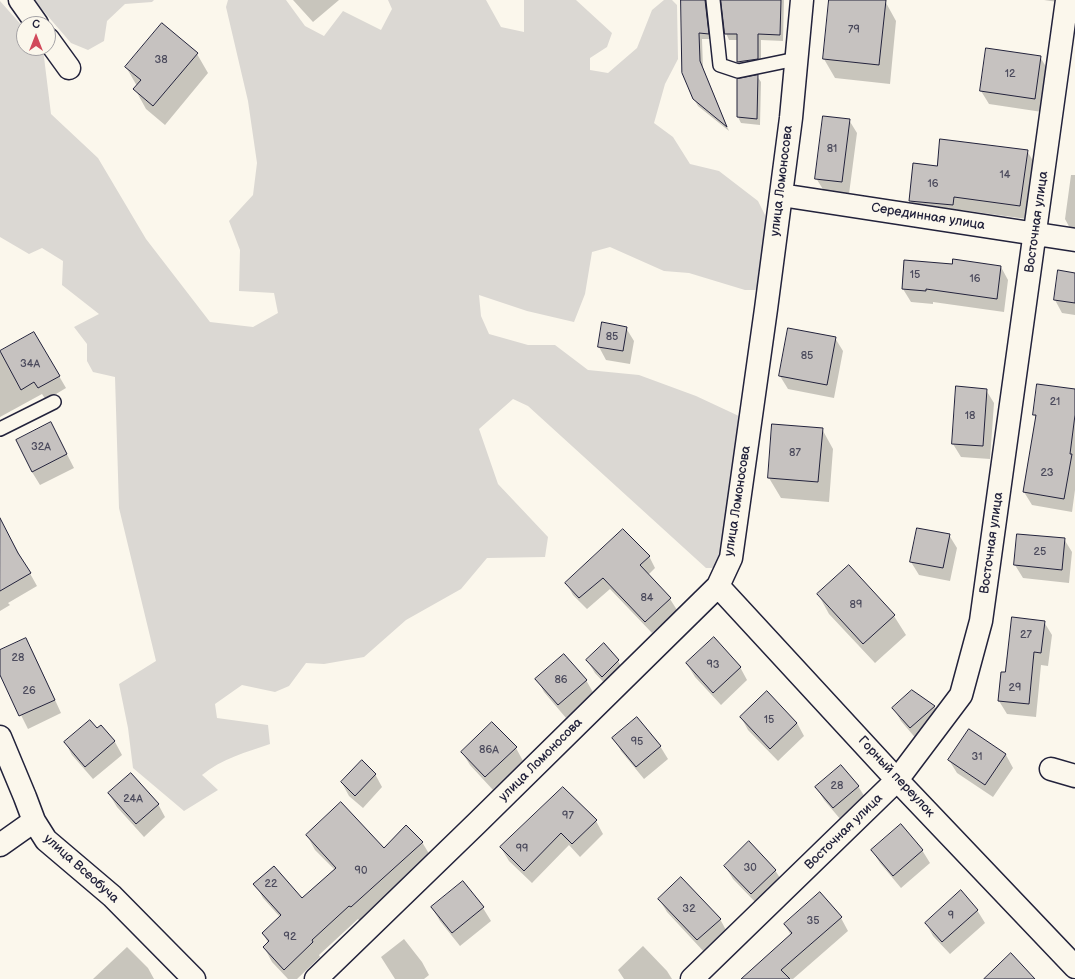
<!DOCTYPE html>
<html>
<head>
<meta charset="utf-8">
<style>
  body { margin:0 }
  #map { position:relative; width:1075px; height:979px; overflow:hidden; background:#fbf7ec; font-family:"Balsamiq Sans",sans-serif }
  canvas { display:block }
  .north { position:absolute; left:16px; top:16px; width:40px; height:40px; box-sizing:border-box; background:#fbf7ec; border:1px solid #a4a2a5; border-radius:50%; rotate:0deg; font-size:11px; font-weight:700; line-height:16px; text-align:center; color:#22223b }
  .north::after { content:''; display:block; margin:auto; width:14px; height:18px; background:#d1495b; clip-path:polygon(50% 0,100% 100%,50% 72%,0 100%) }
</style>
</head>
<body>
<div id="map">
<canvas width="1075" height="979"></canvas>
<div class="north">С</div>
</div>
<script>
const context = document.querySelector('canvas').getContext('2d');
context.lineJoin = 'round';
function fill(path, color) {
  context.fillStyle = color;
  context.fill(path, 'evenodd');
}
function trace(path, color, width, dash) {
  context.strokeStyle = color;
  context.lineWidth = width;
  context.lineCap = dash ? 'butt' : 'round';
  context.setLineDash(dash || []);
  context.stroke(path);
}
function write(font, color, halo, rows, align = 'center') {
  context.font = font + ' "Balsamiq Sans",sans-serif';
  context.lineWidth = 3;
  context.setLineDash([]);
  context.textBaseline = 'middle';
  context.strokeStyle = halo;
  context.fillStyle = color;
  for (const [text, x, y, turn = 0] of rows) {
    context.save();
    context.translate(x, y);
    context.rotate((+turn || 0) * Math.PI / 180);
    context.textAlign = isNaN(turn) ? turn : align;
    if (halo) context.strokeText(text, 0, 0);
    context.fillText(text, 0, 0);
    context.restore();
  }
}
const green = new Path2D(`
  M34,0H154L152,2L125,4L107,21L104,41L88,50L71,43Z
  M228,0H286L305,26L324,36L343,11L381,30L392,9L388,0H486L501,27L524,32V0H576L612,33L607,47L590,58V70L608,73L637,48L652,10L664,0H672L677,5L678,59L665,84L654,123L673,137L690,164L719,171L758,201L765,215L768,250L757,290H745L689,273L664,271L610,247L592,252L585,294L574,322L527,311L479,295L481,316L489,334L528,345H555L588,370L639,375L696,396L741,417L718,568H706L528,406L513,399L479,429L498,484L548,537L545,557L487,558L461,589L406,620L364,657L324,664L306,663L289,686L275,692L242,685L215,704L217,718L268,725L270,744C247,752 221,759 202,775L218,790L184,811L133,768L128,728L119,684L156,661L119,508L115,377L93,372L87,361V344L74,327L99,314L62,285L63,261L42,248L29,254L0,237V1L24,28V48L43,49L51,114L98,158L146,239L210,322L253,327L278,313L274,293L239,291L240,250L229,221L253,195L257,163L248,101L226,7Z`);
const shadow = new Path2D(`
  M293,0H339L313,22Z
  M682,0H711L712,39H702L703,68L729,131L698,106L694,99Z
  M722,0H784L783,41L761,40V65L741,68L738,62V40H729L726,33Z
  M830,0L885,1L896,21L890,84L835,78L824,59Z
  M1044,0H1059L1058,2Z
  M987,50L1040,57L1048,70L1042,112L989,104L981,91Z
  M197,54L208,73L165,125L146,109L135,89L137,86L126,67Z
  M757,76L761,82L760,125L741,123L738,117Z
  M849,120L857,133L849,194L824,191L816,178Z
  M1027,151L1035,164L1027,219L961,210L960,218L918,213L910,200L938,167Z
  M1071,175H1075V232H1072L1065,219Z
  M1001,267L1008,280L1004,312L933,302V304L911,302L903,289Z
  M1075,274V315L1062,313L1055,300Z
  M626,328L634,341L630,364L606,360L599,347Z
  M34,333L66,388L46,400L42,394L0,417V353Z
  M835,338L843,351L834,398L788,389L780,376Z
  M986,390L994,403L990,459L961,457L953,444Z
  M1075,390V490L1072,512L1032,505L1024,492L1036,418L1034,415Z
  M51,423L74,468L40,485L32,472Z
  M773,425L822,429L833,449L829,502L781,498L769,478Z
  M3,525L37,586L8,603L10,605L0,611V527Z
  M949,535L957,548L950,581L919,575L911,562Z
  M1064,539L1072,552L1069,583L1023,578L1015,565Z
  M649,556L655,568L648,575L670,599L677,610L652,633L610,589L587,609L573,595L567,584Z
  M849,566L894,616L906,635L875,663L829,614L818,594Z
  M1044,622L1052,635L1048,666L1041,665L1036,717L1007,714L999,701L1006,673Z
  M26,639L33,652L61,713L28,729L0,673V651Z
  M604,644L618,661L626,674L610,689L595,673L587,660Z
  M687,664L740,667L747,680L721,705L695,677Z
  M537,679L586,680L594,694L566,718L544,692Z
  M912,691L935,707L942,719L918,741L901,721L893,708Z
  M767,692L797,723L804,736L778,761L748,730L741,717Z
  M101,726L115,742L122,755L93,779L72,755L65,742L97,730Z
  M969,730L1006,755L1013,768L993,797L957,773L949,760Z
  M614,738L660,746L668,759L644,779L621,751Z
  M516,748L523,761L493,790L470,765L462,752Z
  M375,774L382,787L363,808L349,796L342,783Z
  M858,786L866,799L841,820L824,800L816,787Z
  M109,794L158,804L165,817L144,837L117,807Z
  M596,821L603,834L580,857L569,845L532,883L509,861L501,848Z
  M307,835L384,849L422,842L431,857L360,921L358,919L319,955L320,957L297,979H288L272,962L264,947L268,943L263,933L280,917L263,898L255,884L302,900L335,870L315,850Z
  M872,850H922L930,863L901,888L880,863Z
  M725,866L775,870L783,883L759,906L733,879Z
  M463,883L483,908L491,921L460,946L440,921L432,908Z
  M659,899L720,919L727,932L705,953L667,912Z
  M977,910L985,923L950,954L933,936L926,923Z
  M841,918L848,931L793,979H742L791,935L785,925Z
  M404,939L422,962L429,975L424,979H395L381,957Z
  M643,946L667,971L672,979H624L618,970Z
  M127,947L148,968L154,979H93Z`);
const building = new Path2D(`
  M681,0H705L709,34L699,33L700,61L727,127L693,99L682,73Z
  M721,0H781L780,35L758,34V59L737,62V34H725Z
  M829,0H886L879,65L823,59Z
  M162,23L198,53L153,106L133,89L141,80L125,67Z
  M986,48L1041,56L1035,99L980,91Z
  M758,75L757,119L737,117V79Z
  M823,116L850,119L842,182L815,179Z
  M940,139L1028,150L1020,206L954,197L953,205L909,201L913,163L937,166Z
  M953,259L1001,266L997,299L926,289V291L902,289L904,260L952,264Z
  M1058,270L1075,273V303L1054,300Z
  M602,322L627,327L623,351L598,347Z
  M788,328L836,337L827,385L779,376Z
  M34,332L60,376L38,388L34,382L21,390L0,351Z
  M1037,384L1075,389V415L1070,454H1072L1064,499L1023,492L1036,415H1033Z
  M956,386L987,389L983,446L952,444Z
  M51,422L67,454L32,472L16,440Z
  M772,424L823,428L818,482L768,478Z
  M0,518L18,553L31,573L0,591Z
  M917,528L950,534L943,568L910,562Z
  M623,529L650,556L640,565L671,598L645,622L603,578L579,598L565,583Z
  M1017,534L1065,538L1062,570L1014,565Z
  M849,565L895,615L863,644L817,594Z
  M1012,617L1045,621L1041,653L1034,652L1029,704L998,701L1001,672H1005Z
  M714,637L741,667L713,693L686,663Z
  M26,638L55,700L19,716L0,675V650Z
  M604,643L619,660L602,677L586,660Z
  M564,654L587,680L558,705L535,679Z
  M912,690L935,706L910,728L892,708Z
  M767,691L797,723L770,749L740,717Z
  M637,717L661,746L636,767L612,738Z
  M90,720L97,728L101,725L115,741L85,767L64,742Z
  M492,722L517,747L485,777L461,752Z
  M969,729L1006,754L985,785L948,760Z
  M362,760L376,774L355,796L341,782Z
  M841,765L859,786L833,808L815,787Z
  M131,773L159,804L136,824L108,793Z
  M563,787L597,820L572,844L561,833L524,871L500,847Z
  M341,802L384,848L406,825L423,842L351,907L349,906L312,940L313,942L284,970L263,947L269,941L262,933L281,915L253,884L274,866L302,898L336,868L306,835Z
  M901,824L923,850L893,876L871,850Z
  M749,841L776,870L751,894L724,866Z
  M681,877L721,919L697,940L658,899Z
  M463,881L484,907L452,933L431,907Z
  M961,890L978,910L942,942L925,923Z
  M820,892L842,917L781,970L790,979H741L792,933L784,924Z
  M1011,953L1035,979H984Z`);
const service = new Path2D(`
  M713,0L720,65L738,71L796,59
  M0,429L54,402`);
const minor = new Path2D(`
  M20,0L37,24
  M48,39L69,68
  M781,195L1075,240
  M718,586L897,780L1075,967
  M0,737L25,797L34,821L46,840L112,896L194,979
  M1051,769L1075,776
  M0,845L34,821
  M316,979L477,823L718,586L731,558L766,309L791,118L802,0
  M692,979L897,780L961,695L981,621L1067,0`);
const numberNames = [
  ["79",854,30],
  ["38",161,60],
  ["12",1010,74],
  ["81",832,149],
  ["14",1005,175],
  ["16",933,184],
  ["15",915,275],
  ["16",975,279],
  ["85",612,337],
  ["85",807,356],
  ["34А",30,364],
  ["21",1055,402],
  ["18",970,416],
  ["32А",41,447],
  ["87",795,453],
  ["23",1047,473],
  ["25",1040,552],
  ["84",647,598],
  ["89",856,605],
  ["27",1026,635],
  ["28",18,658],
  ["93",713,665],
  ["86",561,680],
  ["29",1015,688],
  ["26",29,691],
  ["15",769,720],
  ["95",637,742],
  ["86А",489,750],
  ["31",977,757],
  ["28",837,786],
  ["24А",133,799],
  ["97",568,816],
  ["99",522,849],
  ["30",750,868],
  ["90",361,871],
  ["22",271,884],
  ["32",689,909],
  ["9",951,916],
  ["35",813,921],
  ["92",290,937]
];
const streetNames = [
  ["улица Ломоносова",782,181,-83],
  ["Серединная улица",928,217,9],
  ["Восточная улица",1037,222,-82],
  ["улица Ломоносова",738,501,-81],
  ["Восточная улица",992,543,-82],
  ["улица Ломоносова",541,760,-45],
  ["Горный переулок",896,777,47],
  ["Восточная улица",844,832,-44],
  ["улица Всеобуча",81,869,42]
];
fill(green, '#dbd8d3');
fill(shadow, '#0003');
fill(building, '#c6c2c0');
trace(building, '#22223b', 1);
trace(service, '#22223b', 16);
trace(minor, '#22223b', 25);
trace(service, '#fbf7ec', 13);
trace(minor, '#fbf7ec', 22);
write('11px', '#4b4a5c', null, numberNames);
write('13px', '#22223b', '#fbf7ec', streetNames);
</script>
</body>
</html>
